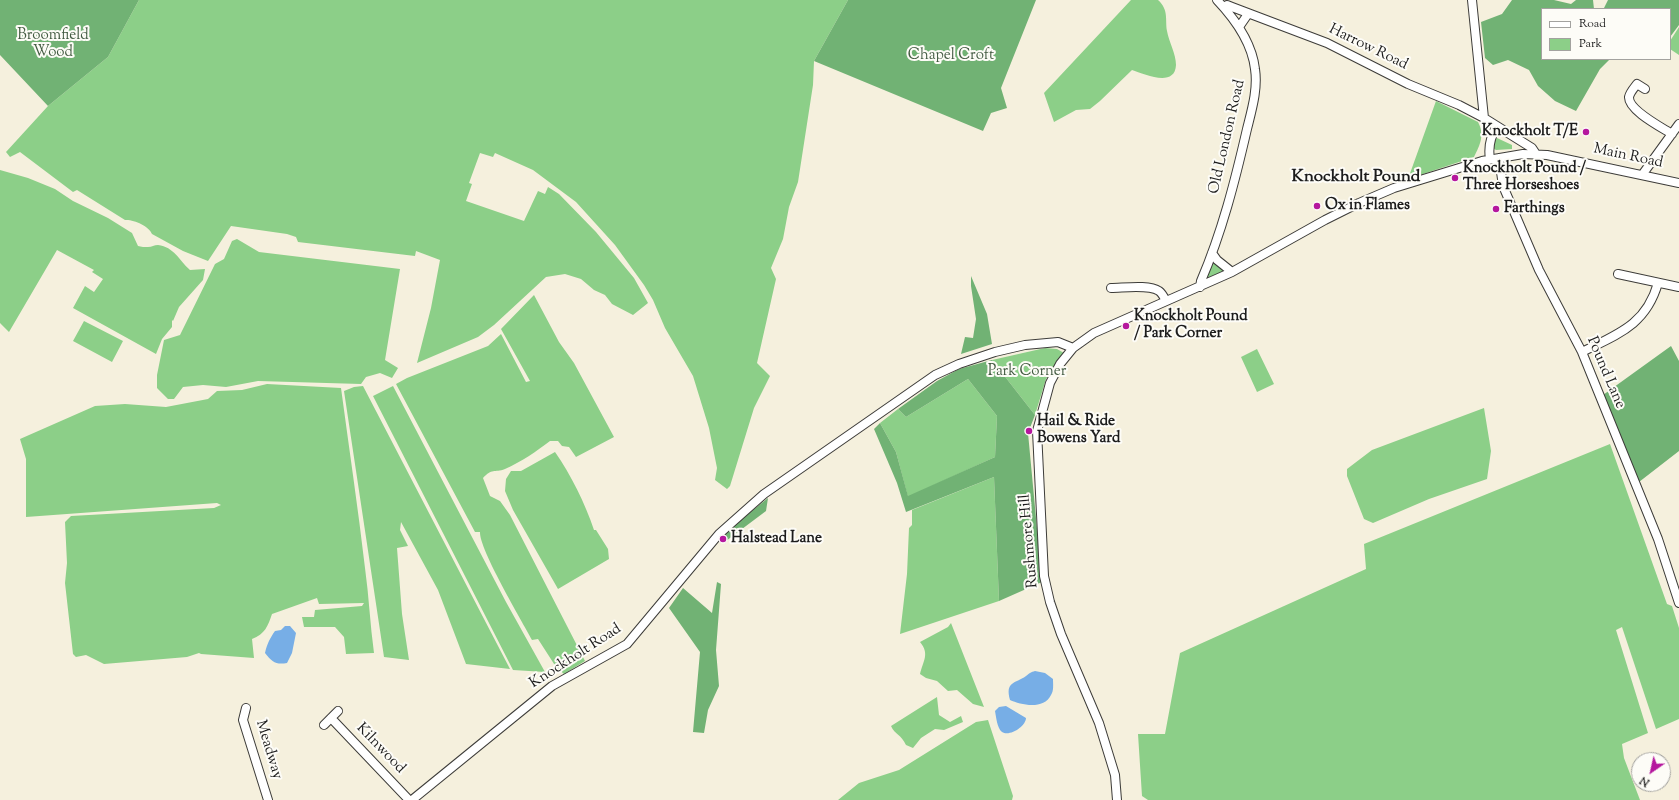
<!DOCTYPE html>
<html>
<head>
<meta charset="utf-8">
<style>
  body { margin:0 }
  #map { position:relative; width:1679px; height:800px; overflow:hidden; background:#f5f0dd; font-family:"Sorts Mill Goudy",serif }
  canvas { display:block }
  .legend { position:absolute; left:1541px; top:8px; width:130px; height:52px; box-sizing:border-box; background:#fdfcf7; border:1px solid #a3a29f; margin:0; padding:5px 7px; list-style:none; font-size:12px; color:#1c1c1c }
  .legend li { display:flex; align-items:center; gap:8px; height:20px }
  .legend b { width:20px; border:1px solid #a3a29f }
  .north { position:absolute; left:1631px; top:752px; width:40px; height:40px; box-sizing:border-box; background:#fdfcf7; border:1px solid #a3a29f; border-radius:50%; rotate:214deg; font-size:11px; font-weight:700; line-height:16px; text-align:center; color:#1c1c1c }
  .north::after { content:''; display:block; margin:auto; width:14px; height:18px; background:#b5179e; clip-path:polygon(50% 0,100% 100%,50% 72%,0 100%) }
</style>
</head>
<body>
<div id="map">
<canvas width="1679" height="800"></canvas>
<ul class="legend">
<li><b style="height:5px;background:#fff"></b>Road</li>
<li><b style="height:11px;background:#8ccf88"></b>Park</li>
</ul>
<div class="north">N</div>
</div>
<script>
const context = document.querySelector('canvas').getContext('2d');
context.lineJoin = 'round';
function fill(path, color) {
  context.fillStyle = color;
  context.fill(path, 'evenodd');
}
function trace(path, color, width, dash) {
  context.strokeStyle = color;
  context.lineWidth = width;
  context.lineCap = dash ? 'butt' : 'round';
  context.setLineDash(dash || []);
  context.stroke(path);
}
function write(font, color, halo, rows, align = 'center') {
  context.font = font + ' "Sorts Mill Goudy",serif';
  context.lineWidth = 4;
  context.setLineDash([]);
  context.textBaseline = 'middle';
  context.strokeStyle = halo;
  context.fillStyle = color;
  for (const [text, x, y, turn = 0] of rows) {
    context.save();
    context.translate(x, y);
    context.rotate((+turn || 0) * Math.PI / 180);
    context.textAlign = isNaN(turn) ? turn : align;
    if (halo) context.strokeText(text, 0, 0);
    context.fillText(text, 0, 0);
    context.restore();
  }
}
const green = new Path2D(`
  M139,0H848L814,61L813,85L798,182L789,207L783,239L771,268L776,279L757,363L770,376L754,408L730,486L727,489L715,480L717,468L709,428L693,376L665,328L653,300L644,285L615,245L576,202L533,170L495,153L493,157L480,153L469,183L472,184L466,201L524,221L538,191L545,194L548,187L559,194L596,232L634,278L648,303L633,315L612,304L605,295L594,290L581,279L565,274L546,277L494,325L478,337L417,363L431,308L440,260L416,251L415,256L298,242L296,237L287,234L231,226L208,261L183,251L152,234C149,226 133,219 125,220L77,190L73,192L20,152L10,157L6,152L48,106L108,57Z
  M1131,0H1158C1169,10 1165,19 1167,31C1169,42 1176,54 1176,65C1175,88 1144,74 1132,70L1100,101L1090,109L1076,110L1054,122L1044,93Z
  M1679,27V55L1670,49V41Z
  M1436,101L1478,122C1485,135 1480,145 1474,157L1408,179Z
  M1497,138L1512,145V149L1496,150L1493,148V144Z
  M0,170L28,178L55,189L73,201L108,218L132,233L138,246C141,247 145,247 148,247C152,247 154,245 158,245C174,247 179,260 190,270L205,269L203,280L179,307L173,321L172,320V327L162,339L156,354L73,308L85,286L94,292L103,279L92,272L94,270L57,250L9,332L0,323Z
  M237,239L259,252L400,269L385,360L398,368L392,378L380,373L366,377L361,384L258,381L226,387L203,385L183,387L174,399H168L157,388V375L164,340L180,335L215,264L224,259L232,241Z
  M1214,260L1226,270L1209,279L1206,278Z
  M534,295L559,342L574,363L614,437L576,457L569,447L562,446L558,441H550C537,451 521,462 505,469C494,473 492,468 483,478L490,496L500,501L510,515L585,661L564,674L556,667L538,639L532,640C522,621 479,549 480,532H475L396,384L407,378L488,346L501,334L526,382L530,381L501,329Z
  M84,321L123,341L112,362L73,341Z
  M1045,348L1057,349L1064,353L1046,379L1035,415L992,360Z
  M1257,349L1274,384L1257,392L1241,357Z
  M968,379L997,416L995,457L908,497L896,452L880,423L898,409L906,417Z
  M267,384L341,388C349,448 358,508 365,568C369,596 370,625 374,653L346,654L344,637L335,627H304L302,617H314L315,610L362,606L364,603L319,604L317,598L272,614C268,626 265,634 252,639L254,658L201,654L199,653L187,657L104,664L86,655L76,657L73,654L65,583L67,563L65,522L71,516L214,508L221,505L217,503L26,517V459L20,439L95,406L125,404L166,407L208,399L217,391L242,390Z
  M363,386L510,669L466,664L438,590L401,522L400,530L408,546L397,548L402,614L409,660L384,657L344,391L354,387Z
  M393,386L506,602L545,672L513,670L373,396Z
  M1484,408L1491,451L1487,479L1429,499L1373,523L1364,519L1347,476V469L1372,450Z
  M1610,444L1667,604L1672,606L1679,628V719L1656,729L1622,627L1616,630L1648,733L1622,744L1624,758L1640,800H1148L1142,796L1138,734H1165L1180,653L1366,569L1364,544Z
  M555,452C571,475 585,503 594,530H596L608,549L609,559L558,589L513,510L505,491L506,479L511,471H521Z
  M994,477L999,601L900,634L907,574L909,528L912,525V510Z
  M951,623L984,707L973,704L957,690L948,691L937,681L926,678L920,674C923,661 930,654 920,642L948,627Z
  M937,697L939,715L950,722L961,716L963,722L944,730L935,729L921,738L913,748L906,745C901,734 895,735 891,726Z
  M988,720L1013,796L1012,800H838L859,783L899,770L976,722Z`);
const forest = new Path2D(`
  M0,0H139L108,57L48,106L0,55Z
  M848,0H1036L1001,88L1007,108L991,113L983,131L814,61Z
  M1512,0H1554L1571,4L1576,0H1593L1594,9H1542V59H1610L1600,69L1576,111L1555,101L1538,86L1529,70L1508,60L1493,65L1485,58L1481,22L1502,14Z
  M1608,0H1679V25L1670,37V9H1601L1604,8Z
  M971,276L987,314L992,344L961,354L965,337L973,338L976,319L971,286Z
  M1671,346L1679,361V451L1639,482L1603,395Z
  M992,360L1035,415L1028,433L1042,582L999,601L994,477L906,512L897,483L874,429L880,423L896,452L908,496L995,457L997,416L968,379L906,417L898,409L937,381L959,369Z
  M768,498L766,511L726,541L723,534Z
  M717,582L721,584L716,650L719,686L708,710L704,733L693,732L700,652L669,608L683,588L712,613Z`);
const water = new Path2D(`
  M285,626H290L296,633L292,653L287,663C276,665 272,662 265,653C267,644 270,638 275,631L281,630Z
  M1035,671L1045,673L1053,679C1053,684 1054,691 1051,695C1044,710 1021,705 1010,700C1005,681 1015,684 1026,676C1030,673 1031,672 1035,671Z
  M1006,706L1026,718C1026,726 1010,737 1002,732C997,728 996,716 995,711L999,707Z`);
const minor = new Path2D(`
  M1472,0L1484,118
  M1224,7L1227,5L1232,7L1327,43L1408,84L1459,105L1484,118L1532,148L1536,154
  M1239,27L1248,14
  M1645,89L1637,84C1634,88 1630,92 1629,97C1628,110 1661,127 1672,134
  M1499,158L1503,186L1539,270L1582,352L1658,539L1679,603
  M1490,159C1488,147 1490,137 1497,126
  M1642,175L1679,124
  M1212,253L1217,260L1232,272
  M1618,274L1679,287
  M1200,287L1201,281C1222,232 1235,181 1247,129C1252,109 1258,89 1255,69C1252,43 1235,19 1217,0
  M1111,288C1123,288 1149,284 1159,291C1162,293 1164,297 1166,301
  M1582,352C1618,334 1646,325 1658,283
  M246,708L243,720L268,800
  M331,718L409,800
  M324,725L338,711
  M412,800L552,686L627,644L719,534L764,494L935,375L959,364L995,352L1025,345L1058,342L1073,348
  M1117,800L1115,775L1099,723L1061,634L1050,602L1044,576L1037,431L1050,383L1060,364L1073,348L1094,333L1232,272L1325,220L1359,203L1394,188L1482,161L1523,154L1547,155L1679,183`);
const markers = [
  [1586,132,4,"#b5179e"],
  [1455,178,4,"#b5179e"],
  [1317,206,4,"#b5179e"],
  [1496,209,4,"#b5179e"],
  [1126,326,4,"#b5179e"],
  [1029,431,4,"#b5179e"],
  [723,539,4,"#b5179e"]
];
const parkNames = [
  ["Broomfield",53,36],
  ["Wood",53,53],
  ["Chapel Croft",951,56],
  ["Park Corner",1027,372]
];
const streetNames = [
  ["Harrow Road",1368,48,26],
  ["Old London Road",1228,137,-77],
  ["Main Road",1628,157,12],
  ["Pound Lane",1605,373,67],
  ["Rushmore Hill",1030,541,-95],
  ["Knockholt Road",576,657,-33],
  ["Kilnwood",380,749,46],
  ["Meadway",268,750,73]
];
const poiNames = [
  ["Knockholt T/E",1578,132,"right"],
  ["Knockholt Pound /",1463,169],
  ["Three Horseshoes",1463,186],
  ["Ox in Flames",1325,206],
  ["Farthings",1504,209],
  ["Knockholt Pound",1134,317],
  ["/ Park Corner",1134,334],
  ["Hail & Ride",1037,422],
  ["Bowens Yard",1037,439],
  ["Halstead Lane",731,539]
];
const quarterNames = [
  ["Knockholt Pound",1356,178]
];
fill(green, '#8ccf88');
fill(forest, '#71b274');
fill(water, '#77aee6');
trace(minor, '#3d3c39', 10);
trace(minor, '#fff', 8);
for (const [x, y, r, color] of markers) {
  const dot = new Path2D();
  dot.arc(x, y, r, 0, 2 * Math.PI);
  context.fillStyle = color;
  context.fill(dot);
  trace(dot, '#fdfcf7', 1.5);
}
write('15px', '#435b42', '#fdfcf7', parkNames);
write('15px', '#1c1c1c', '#fdfcf7', streetNames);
write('bold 15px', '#1c1c1c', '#fdfcf7', poiNames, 'left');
write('bold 17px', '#1c1c1c', '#fdfcf7', quarterNames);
</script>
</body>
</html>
